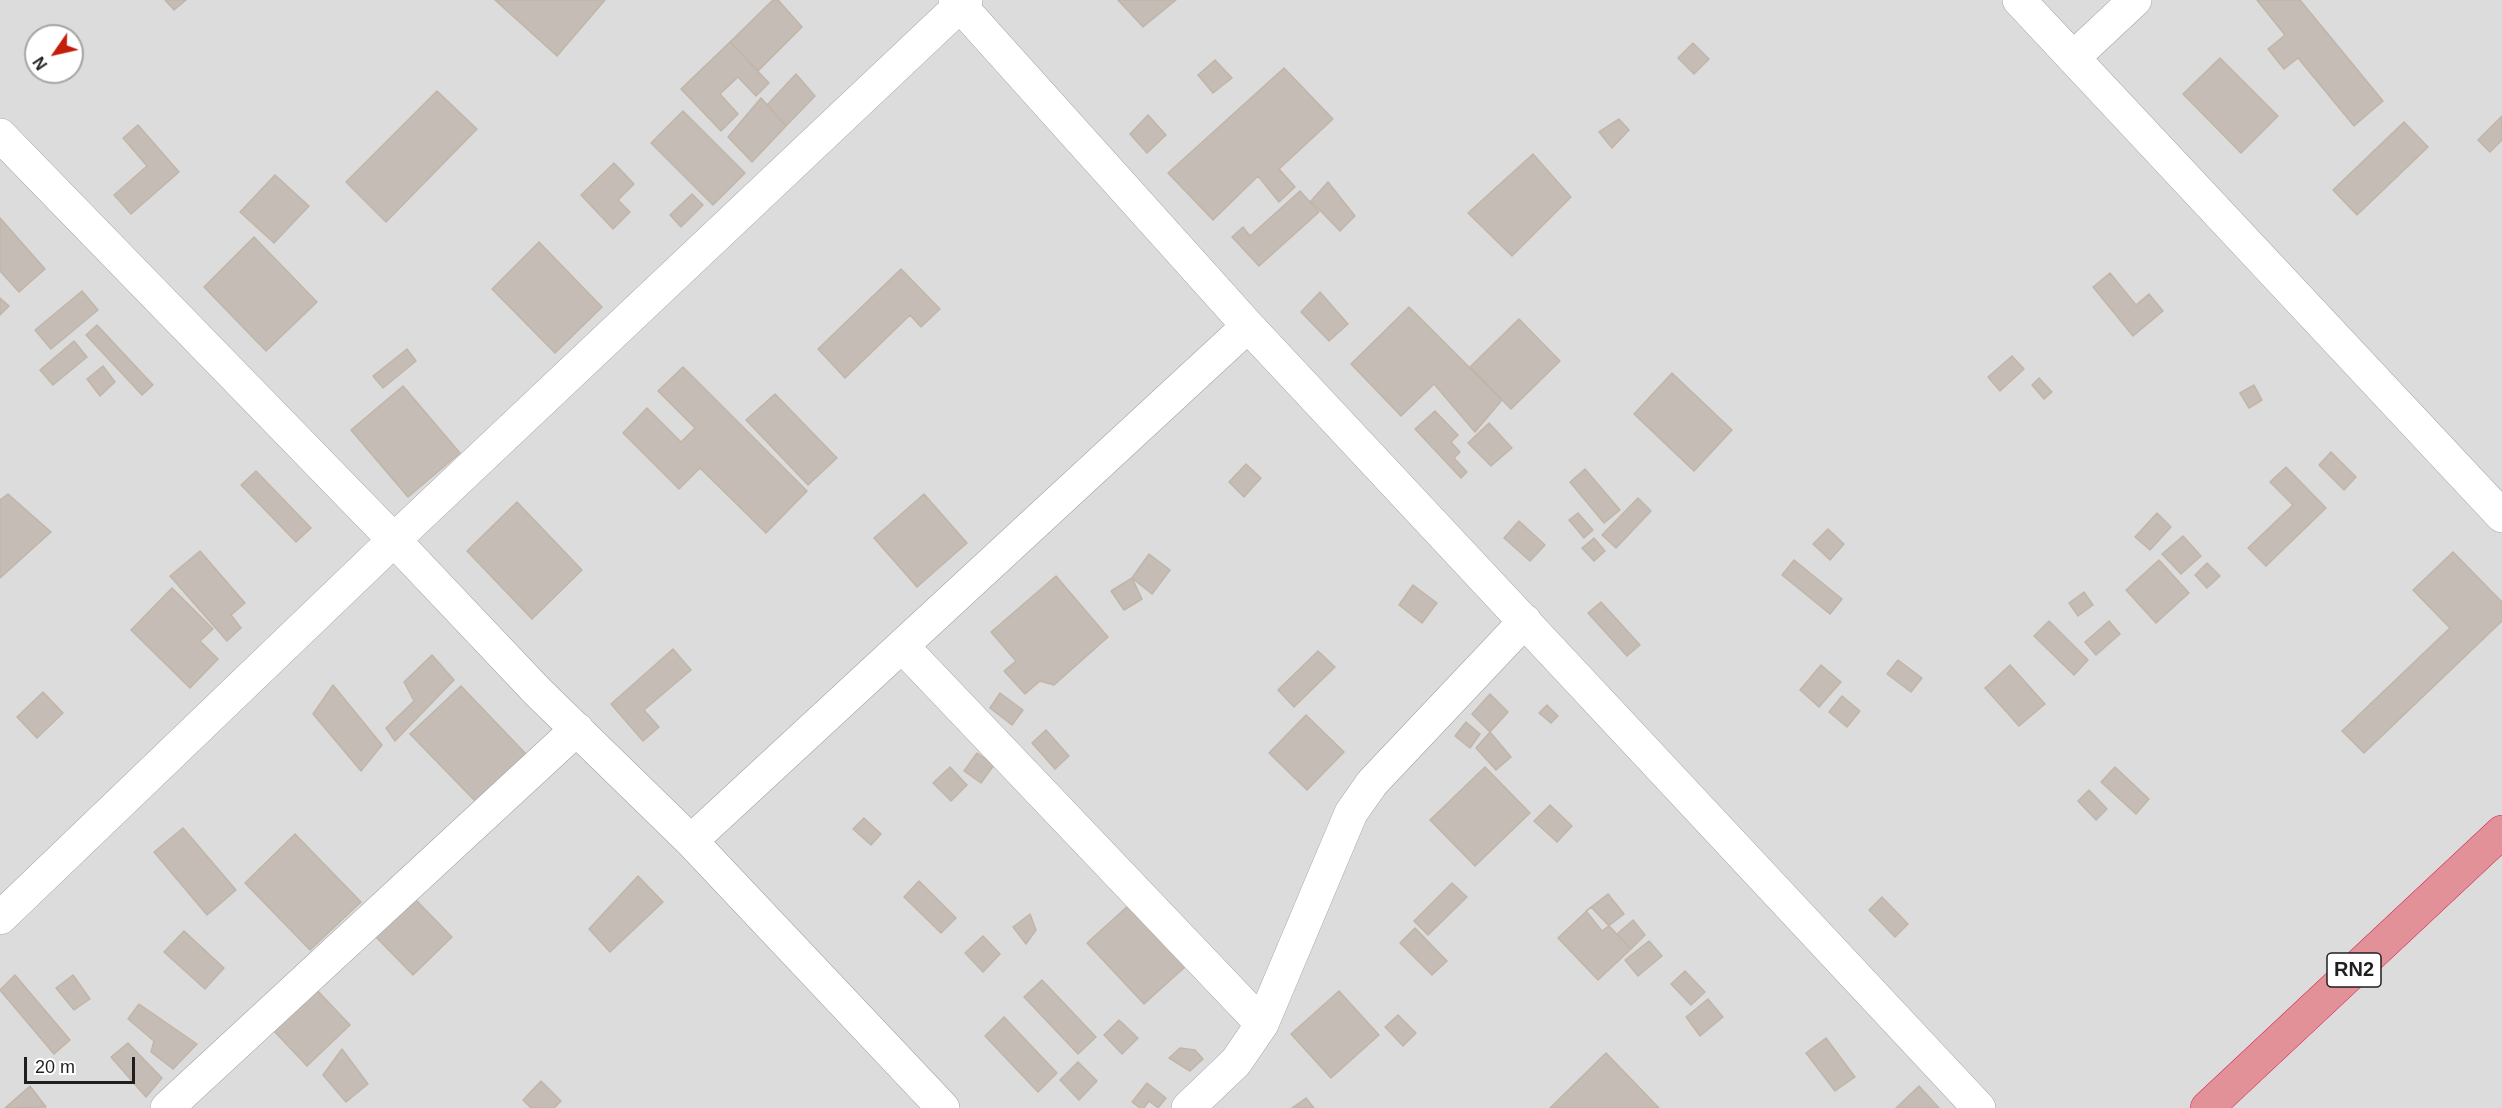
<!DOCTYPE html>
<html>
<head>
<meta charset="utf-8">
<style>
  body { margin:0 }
  #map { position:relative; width:2502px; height:1108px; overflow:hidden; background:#efede5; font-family:Arial,sans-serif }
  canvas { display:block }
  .north { position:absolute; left:24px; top:24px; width:60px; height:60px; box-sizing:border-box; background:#fff; border:2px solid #a5a5a5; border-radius:50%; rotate:236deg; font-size:16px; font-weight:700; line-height:24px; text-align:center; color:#1f1f1f }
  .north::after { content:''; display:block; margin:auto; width:21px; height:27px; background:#c41d0a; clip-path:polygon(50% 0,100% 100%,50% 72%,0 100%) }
  .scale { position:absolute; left:24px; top:1057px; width:111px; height:27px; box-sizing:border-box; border:3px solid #1f1f1f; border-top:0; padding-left:8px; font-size:18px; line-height:21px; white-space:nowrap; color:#1f1f1f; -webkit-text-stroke:4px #fff; paint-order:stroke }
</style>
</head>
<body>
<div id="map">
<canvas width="2502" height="1108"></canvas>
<div class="north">N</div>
<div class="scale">20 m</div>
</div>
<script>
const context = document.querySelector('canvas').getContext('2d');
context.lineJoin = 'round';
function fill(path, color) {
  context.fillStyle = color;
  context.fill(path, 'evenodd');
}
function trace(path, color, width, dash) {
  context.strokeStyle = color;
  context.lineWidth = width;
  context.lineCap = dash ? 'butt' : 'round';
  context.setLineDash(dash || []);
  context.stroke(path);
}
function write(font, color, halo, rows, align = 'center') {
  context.font = font + ' Arial,sans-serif';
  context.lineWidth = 4.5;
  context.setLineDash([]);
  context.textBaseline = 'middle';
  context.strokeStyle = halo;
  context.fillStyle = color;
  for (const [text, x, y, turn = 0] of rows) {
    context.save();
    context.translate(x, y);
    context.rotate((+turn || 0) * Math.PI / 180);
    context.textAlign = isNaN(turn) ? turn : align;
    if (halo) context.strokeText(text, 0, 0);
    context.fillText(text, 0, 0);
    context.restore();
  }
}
const residential = new Path2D(`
  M0,0H2502V1108H0ZM36,36H72V72H36Z`);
const building = new Path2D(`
  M165,0H186L174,10Z
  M495,0H605L557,56Z
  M773,0H778L802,27L758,71L730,42Z
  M1118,0H1176L1143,27Z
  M2257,0H2300L2383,101L2354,126L2298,58L2284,69L2268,49L2285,35Z
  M730,42L769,83L756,96L738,77L720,94L738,114L721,131L681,89Z
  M1693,43L1709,59L1694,74L1678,58Z
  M2220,58L2278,116L2241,153L2183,94Z
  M1215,60L1232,78L1213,93L1198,75Z
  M1284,68L1333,119L1279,169L1295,187L1279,202L1258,176L1213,220L1168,173Z
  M796,74L815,96L786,126L767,105Z
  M437,91L477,129L386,222L346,182Z
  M761,98L786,126L752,162L728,137Z
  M683,111L745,173L713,205L651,143Z
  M1148,115L1166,135L1147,153L1130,134Z
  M2502,116V140L2490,152L2478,140Z
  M1619,119L1629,130L1612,148L1599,132Z
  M2404,122L2428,147L2357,215L2333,190Z
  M138,125L179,172L131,214L114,195L147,166L123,138Z
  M1533,154L1571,197L1512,256L1468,213Z
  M614,163L634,184L618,200L630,212L613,229L581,195Z
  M275,175L309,206L274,243L240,212Z
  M1328,182L1355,216L1340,231L1311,201Z
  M1300,191L1319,212L1259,266L1232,237L1243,227L1250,236Z
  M692,194L703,205L681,227L670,215Z
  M0,218L45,269L19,292L0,271Z
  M254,237L317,302L266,351L204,287Z
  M539,242L602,307L555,353L492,289Z
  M901,269L940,309L921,327L910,315L845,378L818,349Z
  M2110,273L2136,305L2149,294L2163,311L2133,336L2093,287Z
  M82,291L98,310L51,349L35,330Z
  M1320,292L1348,324L1329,341L1301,312Z
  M0,298L9,306L0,315Z
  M1409,307L1502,400L1475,432L1434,384L1401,416L1351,364Z
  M1519,319L1560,361L1511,409L1470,367Z
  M97,325L153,385L142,395L86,335Z
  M74,341L87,357L53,385L40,370Z
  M407,349L416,361L383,388L373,376Z
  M2012,356L2024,369L2000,391L1988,377Z
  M103,366L115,382L100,396L87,379Z
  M683,367L807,491L766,533L700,468L679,489L623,433L647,408L681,442L695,428L658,391Z
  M1672,373L1732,430L1694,471L1634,414Z
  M2039,378L2052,392L2044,399L2032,385Z
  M2254,385L2262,400L2249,408L2240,393Z
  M403,386L460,453L408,497L351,430Z
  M775,394L837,458L808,485L746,420Z
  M1435,411L1458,435L1451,442L1460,452L1454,458L1467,472L1461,478L1415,429Z
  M1489,423L1512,448L1491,466L1468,443Z
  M2331,452L2356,477L2344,490L2319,465Z
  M1246,464L1261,478L1244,497L1229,482Z
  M2286,467L2326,508L2266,566L2248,548L2293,505L2270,482Z
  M1585,469L1620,510L1604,523L1570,482Z
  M256,471L311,528L296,542L241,485Z
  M8,494L51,532L0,578V500Z
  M924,494L967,543L917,587L874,538Z
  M1638,498L1651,511L1616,548L1602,535Z
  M517,502L582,570L532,619L467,551Z
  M1578,513L1593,530L1584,538L1569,520Z
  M2157,513L2171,527L2150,550L2135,537Z
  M1519,521L1545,545L1530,561L1504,538Z
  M1828,529L1844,544L1830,560L1813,544Z
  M2183,536L2201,556L2181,574L2162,554Z
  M1594,538L1605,551L1594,561L1582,548Z
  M200,551L245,603L231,615L241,628L227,641L170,576Z
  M2453,552L2502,602V621L2364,753L2342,731L2450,628L2413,590Z
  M1149,554L1170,570L1152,594L1132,578Z
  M1794,560L1842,599L1830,614L1782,575Z
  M2159,560L2189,593L2156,623L2126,590Z
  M2207,563L2220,576L2207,588L2195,575Z
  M1056,576L1108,637L1054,685L1040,681L1025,694L1004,671L1016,661L991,632Z
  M1132,578L1142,599L1124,610L1111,591Z
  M1413,585L1437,603L1422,623L1399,605Z
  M172,588L213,629L200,641L218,659L190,688L131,630Z
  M2084,592L2093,605L2078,616L2069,603Z
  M1601,602L1640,645L1627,656L1588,613Z
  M2049,621L2088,660L2074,675L2034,636Z
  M2109,621L2120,634L2096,655L2085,642Z
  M673,649L691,670L644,710L659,727L643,741L611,704Z
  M1318,651L1335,667L1294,707L1278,690Z
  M432,655L454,680L395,741L386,728L414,701L404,682Z
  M1898,660L1922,678L1911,692L1887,674Z
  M1821,665L1841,682L1819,707L1800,690Z
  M2010,665L2045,704L2019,726L1985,688Z
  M333,685L382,745L361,771L313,714Z
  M461,686L526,754L476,802L410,734Z
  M43,692L63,713L37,738L17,717Z
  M1000,693L1023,710L1012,725L990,708Z
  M1490,694L1508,712L1490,732L1472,714Z
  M1842,696L1860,711L1847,727L1829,712Z
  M1547,705L1558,716L1551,723L1539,713Z
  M1306,715L1344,752L1307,790L1269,753Z
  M1466,722L1480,734L1470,748L1455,736Z
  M1046,730L1069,756L1055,769L1032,743Z
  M1490,732L1511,757L1496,770L1476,748Z
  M977,753L994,765L981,783L964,771Z
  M950,767L967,785L951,801L933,783Z
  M1485,767L1530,813L1475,866L1430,820Z
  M2115,767L2149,799L2136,814L2101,782Z
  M2089,790L2107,809L2096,820L2078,801Z
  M1550,805L1572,826L1557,842L1534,821Z
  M864,818L881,834L871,845L853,829Z
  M183,828L236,890L207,915L154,852Z
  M295,834L361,902L310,950L245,883Z
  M638,876L663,902L610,952L589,929Z
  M919,881L956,918L941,933L904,897Z
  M1452,883L1467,897L1428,935L1414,921Z
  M1608,894L1624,914L1602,931L1586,911Z
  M1882,897L1908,924L1895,937L1869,910Z
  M414,898L452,937L413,975L375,936Z
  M1130,904L1186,966L1144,1004L1087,943Z
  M1591,907L1631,949L1598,980L1558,938Z
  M1030,914L1036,930L1026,944L1013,927Z
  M1633,920L1645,935L1631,949L1617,934Z
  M1415,928L1447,961L1432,975L1400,943Z
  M184,931L224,968L205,989L164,952Z
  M983,936L1000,954L983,972L965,953Z
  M1649,941L1662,956L1638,976L1625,960Z
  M1685,971L1705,992L1691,1005L1671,984Z
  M15,975L70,1040L54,1054L0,990Z
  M73,975L90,999L74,1010L56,988Z
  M1042,980L1096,1037L1078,1054L1024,997Z
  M315,988L350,1025L307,1066L273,1030Z
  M1339,991L1379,1035L1331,1078L1291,1034Z
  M1708,999L1723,1017L1700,1036L1686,1017Z
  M139,1004L197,1044L173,1069L151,1052L154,1041L128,1019Z
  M1398,1015L1416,1033L1403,1046L1385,1027Z
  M1004,1017L1057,1073L1038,1092L985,1036Z
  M1119,1020L1138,1038L1122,1054L1104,1035Z
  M1826,1038L1855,1077L1835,1091L1806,1053Z
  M128,1043L162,1078L146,1097L111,1057Z
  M1180,1048L1195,1050L1203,1059L1190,1071L1169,1058Z
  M342,1049L368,1084L346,1102L323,1075Z
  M1606,1053L1659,1108H1550Z
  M1078,1062L1097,1081L1079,1100L1060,1080Z
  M541,1081L561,1101L554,1108H531L523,1100Z
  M1147,1083L1166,1098L1158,1108L1149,1101L1144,1108H1140L1132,1102Z
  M30,1086L46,1107L5,1108Z
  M1919,1086L1939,1108H1896Z
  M1306,1098L1314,1108H1292Z`);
const minor = new Path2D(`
  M955,0L1248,326L1979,1108
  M2019,0L2502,516
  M2073,58L2135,0
  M0,135L394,540L538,692L691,841L943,1108
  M902,646L1262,1024
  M691,841L1248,326
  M0,918L394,540L966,0
  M167,1108L577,729
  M1188,1108L1236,1062L1262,1024L1351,813L1372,783L1525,621`);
const highway = new Path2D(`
  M2207,1108L2502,832`);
const shields = [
  [2354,970,54]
];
const shieldNames = [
  ["RN2",2354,970]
];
fill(residential, '#dddcdc');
fill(building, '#c4bcb5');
trace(building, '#c0b5a8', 1.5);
trace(minor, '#a3a3a3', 34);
trace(highway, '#d32d55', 34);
trace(minor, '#fff', 33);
trace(highway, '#e39198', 33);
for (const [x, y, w] of shields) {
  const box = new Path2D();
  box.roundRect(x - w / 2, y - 17, w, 34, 4.5);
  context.fillStyle = '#fff';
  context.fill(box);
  trace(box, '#1f1f1f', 1.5);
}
write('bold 20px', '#1f1f1f', null, shieldNames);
</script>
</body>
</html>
